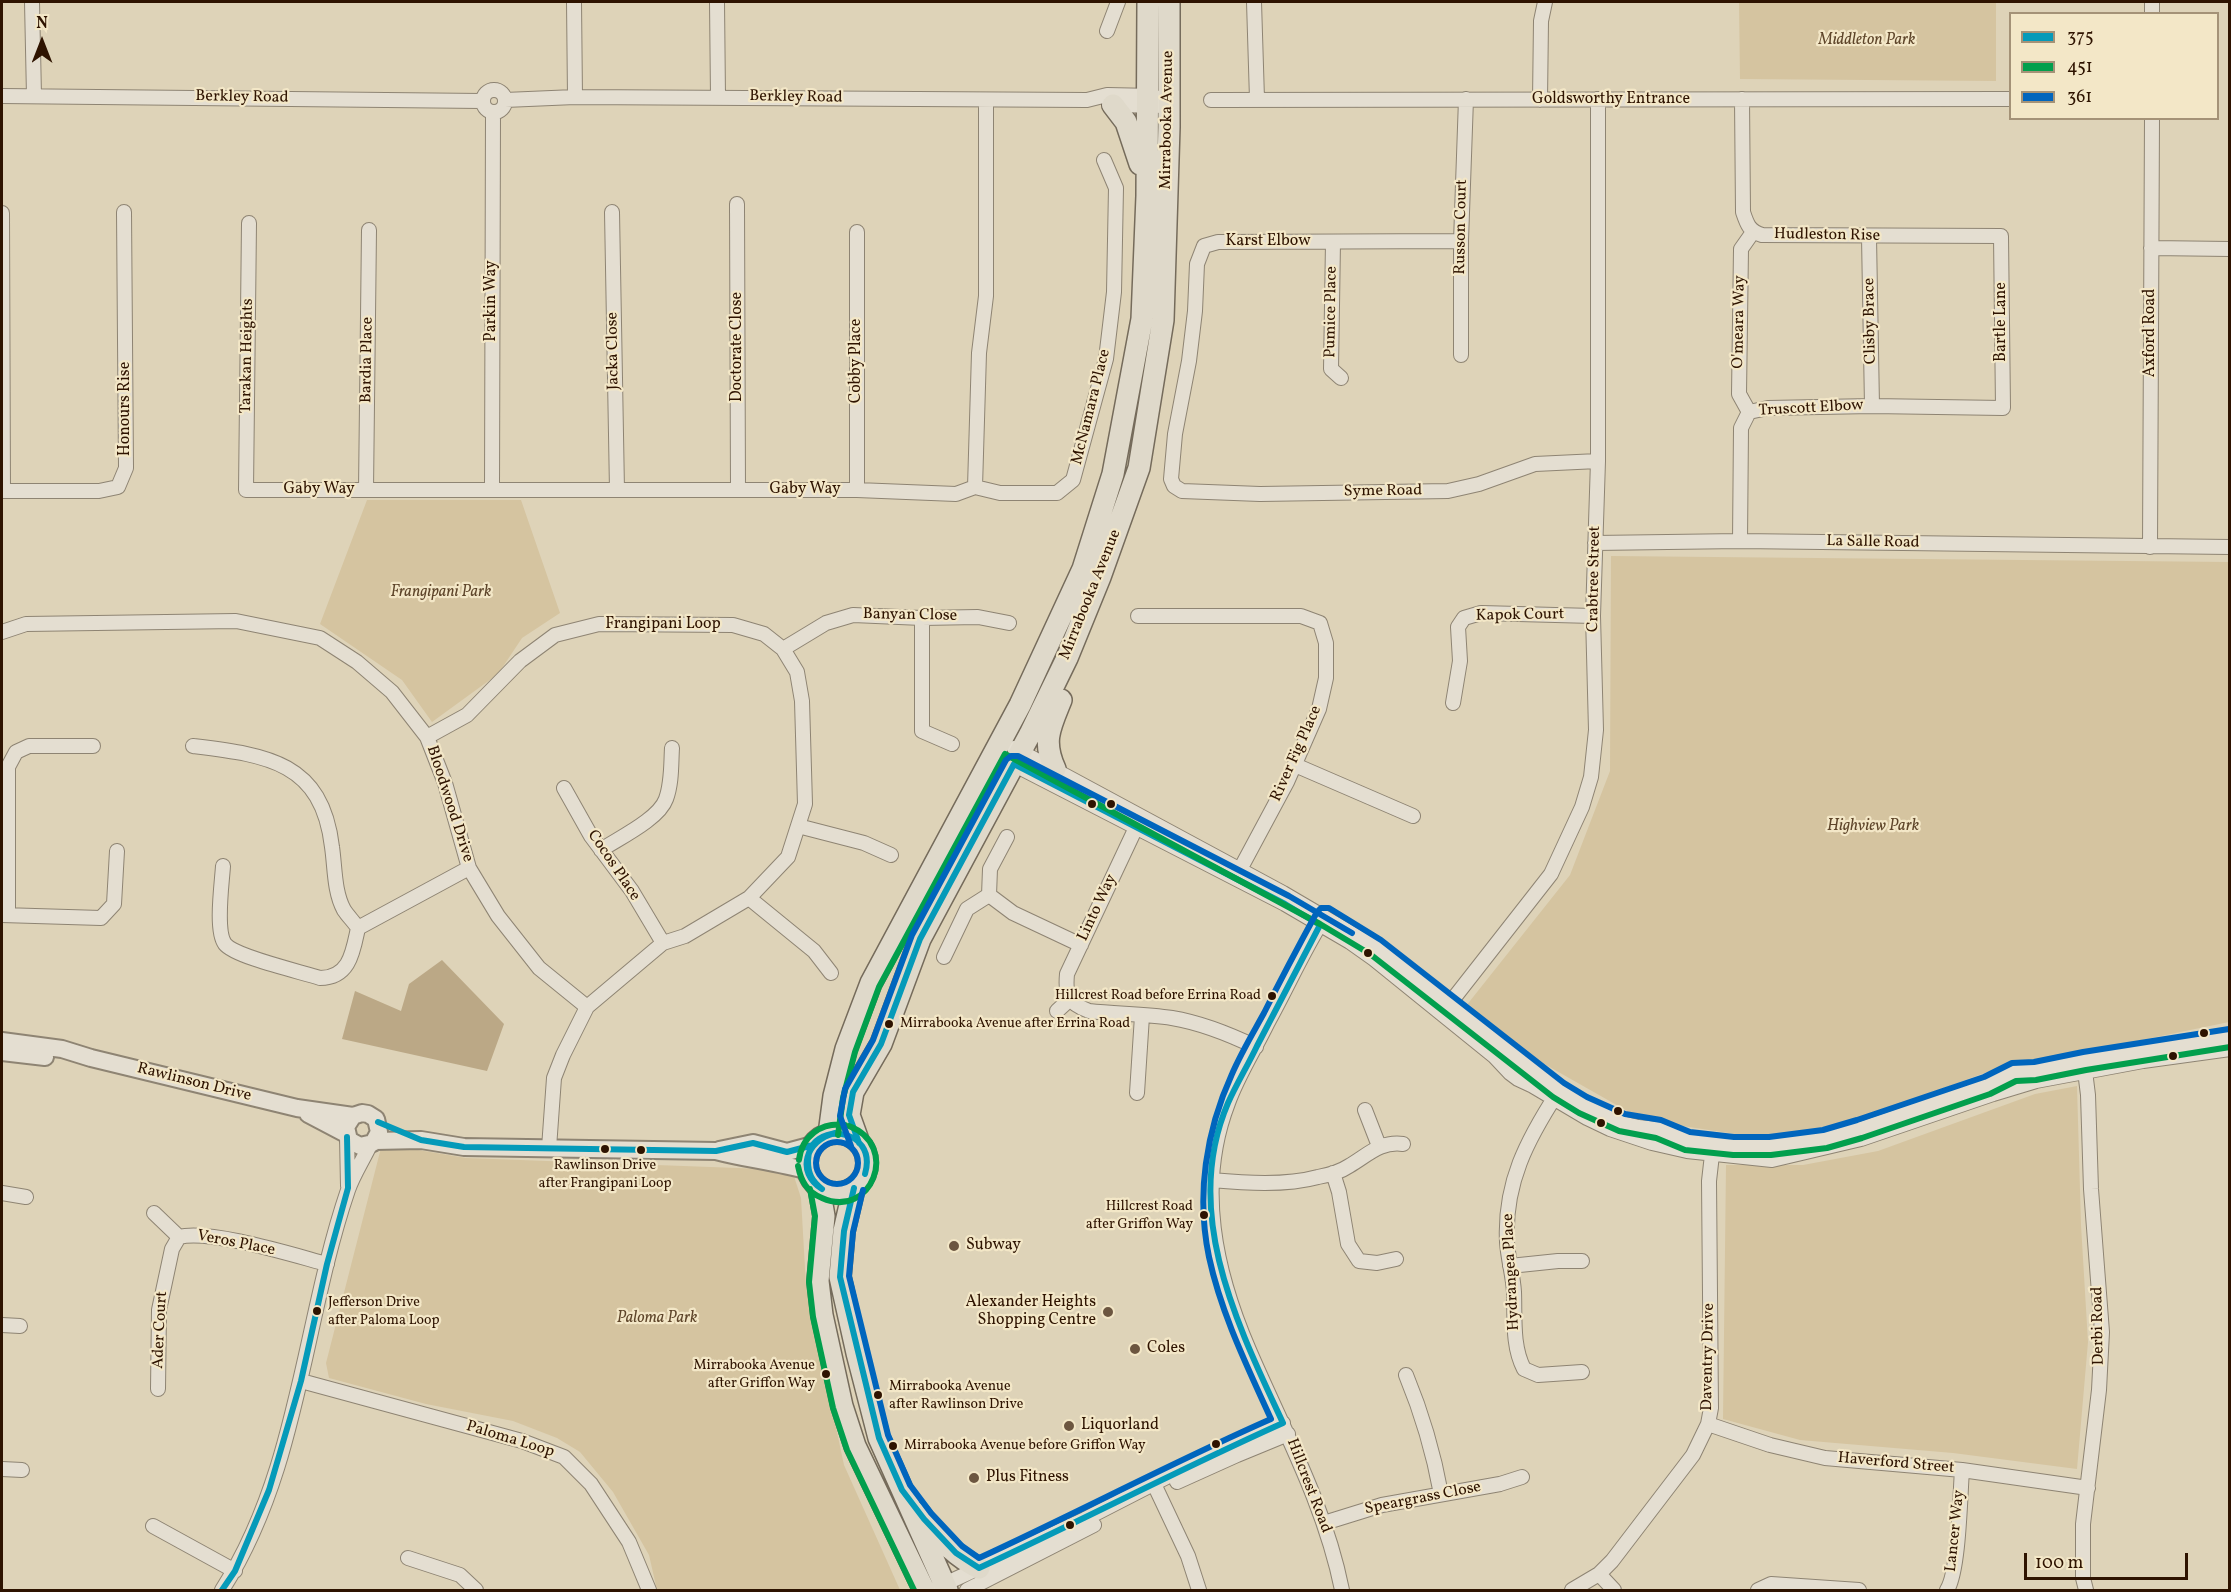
<!DOCTYPE html>
<html>
<head>
<meta charset="utf-8">
<style>
  body { margin:0 }
  #map { position:relative; width:2231px; height:1592px; overflow:hidden; background:#ded3b8; font-family:Vollkorn,serif }
  canvas { display:block }
  .frame { position:absolute; inset:0; border:3px solid #2e1300; pointer-events:none }
  .legend { position:absolute; left:2009px; top:12px; width:210px; height:108px; box-sizing:border-box; background:#f3e7c7; border:2px solid #a49277; margin:0; padding:8px 10px; list-style:none; font-size:18px; color:#2e1300 }
  .legend li { display:flex; align-items:center; gap:12px; height:30px }
  .legend b { width:30px; border:2px solid #a49277 }
  .north { position:absolute; left:12px; top:12px; width:60px; height:60px; -webkit-text-stroke:4px #f3e7c7; paint-order:stroke; rotate:0deg; font-size:16px; font-weight:700; line-height:24px; text-align:center; color:#2e1300 }
  .north::after { content:''; display:block; margin:auto; width:21px; height:27px; background:#2e1300; clip-path:polygon(50% 0,100% 100%,50% 72%,0 100%) }
  .scale { position:absolute; left:2024px; top:1553px; width:164px; height:27px; box-sizing:border-box; border:3px solid #2e1300; border-top:0; padding-left:8px; font-size:18px; line-height:21px; white-space:nowrap; color:#2e1300; -webkit-text-stroke:4px #f3e7c7; paint-order:stroke }
</style>
</head>
<body>
<div id="map">
<canvas width="2231" height="1592"></canvas>
<div class="frame"></div>
<ul class="legend">
<li><b style="height:8px;background:#059ab9"></b>375</li>
<li><b style="height:8px;background:#029f4d"></b>451</li>
<li><b style="height:8px;background:#0065bd"></b>361</li>
</ul>
<div class="north">N</div>
<div class="scale">100 m</div>
</div>
<script>
const context = document.querySelector('canvas').getContext('2d');
context.lineJoin = 'round';
function fill(path, color) {
  context.fillStyle = color;
  context.fill(path, 'evenodd');
}
function trace(path, color, width, dash) {
  context.strokeStyle = color;
  context.lineWidth = width;
  context.lineCap = dash ? 'butt' : 'round';
  context.setLineDash(dash || []);
  context.stroke(path);
}
function write(font, color, halo, rows, align = 'center') {
  context.font = font + ' Vollkorn,serif';
  context.lineWidth = 4.5;
  context.setLineDash([]);
  context.textBaseline = 'middle';
  context.strokeStyle = halo;
  context.fillStyle = color;
  for (const [text, x, y, turn = 0] of rows) {
    context.save();
    context.translate(x, y);
    context.rotate((+turn || 0) * Math.PI / 180);
    context.textAlign = isNaN(turn) ? turn : align;
    if (halo) context.strokeText(text, 0, 0);
    context.fillText(text, 0, 0);
    context.restore();
  }
}
const green = new Path2D(`
  M1739,2H1996V81L1740,79Z
  M367,500H521L560,613L522,638L498,674L432,722L402,680L320,624Z
  M1611,556L2229,562V1022L1987,1072L1845,1125L1755,1137L1643,1120L1525,1053L1466,1006L1570,875L1610,771Z
  M2077,1086L2081,1225L2088,1342L2077,1469L1953,1453L1800,1440L1723,1419L1726,1165H1803L1878,1151L2035,1094Z
  M382,1144L466,1158L792,1170L801,1198L806,1286L844,1465L900,1590H657L649,1555L613,1492L580,1452L557,1438L513,1421L426,1404L329,1378L326,1363Z`);
const water = new Path2D(`
  M442,960L504,1024L487,1071L342,1039L355,991L401,1011L409,984Z`);
const minor = new Path2D(`
  M32,2L34,96
  M574,2L575,97
  M717,2L718,97
  M1254,2L1257,99
  M2152,14V2
  M1107,31L1118,2
  M483 101a11 11 0 1 1 22 0a11 11 0 1 1-22 0Z
  M2,96L482,101
  M505,100L575,97L1087,100L1107,95L1154,96
  M1211,100L2010,99
  M1540,100L1541,21L1545,2
  M1109,105L1169,106
  M737,204L738,490
  M612,212L617,490
  M2,213L3,491
  M249,223L246,490H857L956,494L975,487L979,353L986,296V100
  M857,232V490
  M1869,237L1872,406
  M1461,241L1218,242L1204,246L1197,264L1195,311L1189,361L1175,434L1171,479L1174,486L1182,491L1260,494L1448,491L1479,484L1535,464L1598,461
  M1333,242L1331,369L1341,378
  M2151,248L2230,249
  M1461,355V241L1466,99
  M1749,412L1739,394L1741,249L1753,232
  M975,487L1000,493H1057L1073,480L1106,359L1114,292L1116,188L1104,160
  M366,490L369,230
  M492,490L493,113
  M2,491H99L118,487L126,468L124,212
  M1740,541L1741,428L1749,412L1768,408L1872,406L2003,408L2001,236L1762,235C1749,231 1747,224 1743,212L1742,99
  M1595,543L1740,541L2230,547
  M2150,547L2152,118
  M1138,616H1301L1320,623L1326,643V678L1319,709L1287,782L1236,877
  M922,618V731L952,744
  M2,632L26,624L236,621L320,638L357,662L392,692L427,737L445,783L469,868L498,916L539,968L587,1007
  M783,649L826,623L853,615L922,618L978,617L1009,623
  M1453,703L1460,661L1458,627L1464,618L1481,613L1593,616
  M427,737L467,715L520,661L555,635L599,624L733,625L764,634L783,649L797,672L802,701L805,804L788,857L749,898L685,936L663,943L587,1007L563,1055L554,1078L549,1148
  M193,746C266,755 322,761 332,847C335,867 334,892 344,910C348,916 354,922 358,928
  M1014,748L1283,893L1375,947L1559,1090L1583,1105L1622,1123L1638,1127L1658,1129L1688,1141L1734,1146H1770L1825,1139L1860,1129L1987,1085L2014,1072L2035,1071L2084,1061L2230,1038
  M1007,761L1285,904L1350,942L1374,959L1494,1056L1510,1073L1518,1079L1533,1086L1587,1118L1610,1129L1652,1143L1687,1151L1772,1160L1861,1139L1993,1094L2036,1081L2143,1061L2230,1049
  M1295,765L1413,816
  M564,788L591,836L632,891L663,943
  M1140,819L1067,974C1065,996 1068,1003 1089,1011C1116,1014 1145,1014 1172,1018C1202,1023 1229,1034 1256,1047
  M798,826L864,843L891,855
  M601,850C619,838 659,819 666,799C672,783 671,764 672,748
  M223,866C222,883 215,931 225,944C235,957 302,972 320,978C350,978 353,951 358,928L469,868
  M989,895L1013,913L1081,945
  M749,898L814,951L831,973
  M2,915L101,918L114,904L117,851
  M8,915V767L16,752L29,746H93
  M1324,918C1303,951 1287,988 1268,1022C1255,1049 1238,1075 1228,1103C1196,1186 1215,1271 1249,1350C1283,1429 1325,1505 1342,1590
  M944,957L967,909L989,895L990,869L1007,837
  M1057,1011L1069,1000
  M1443,1012L1551,874L1582,807L1591,777L1596,730L1593,616L1598,461V99
  M2084,1063L2088,1095L2091,1189L2102,1332L2099,1390L2083,1524V1578L2086,1590
  M1558,1092C1527,1140 1504,1183 1507,1242C1508,1259 1513,1275 1514,1292C1515,1318 1512,1346 1524,1369L1538,1375L1582,1372
  M1137,1093L1142,1016
  M1365,1110L1379,1146
  M347,1137L348,1186
  M1333,1173L1339,1192L1348,1244L1359,1261L1377,1263L1396,1259
  M1211,1180C1245,1183 1285,1186 1318,1177C1329,1175 1340,1172 1349,1166C1368,1155 1380,1141 1403,1144
  M2,1193L26,1197
  M154,1213L179,1237C210,1229 293,1255 327,1264
  M1510,1266L1558,1261H1582
  M2,1325L20,1326
  M1406,1375C1423,1416 1433,1450 1441,1494
  M301,1381L522,1441L564,1457L591,1484L629,1542L649,1590
  M158,1389L159,1310L172,1249L179,1237
  M1708,1424L1770,1445L1825,1458L1962,1470L2088,1488
  M2,1469L22,1470
  M1177,1482L1237,1455L1288,1434
  M1154,1484L1188,1556L1199,1590
  M1324,1523L1382,1505L1500,1484L1522,1477
  M153,1526L235,1571
  M408,1558L460,1575L476,1590
  M1599,1574L1614,1590
  M938,1587L1085,1519L1200,1460L1283,1423
  M222,1590C299,1470 303,1322 348,1190C353,1175 363,1160 370,1145
  M967,1590L1094,1525
  M1572,1590L1599,1574L1612,1561L1693,1455L1708,1424L1711,1408L1709,1181L1713,1146
  M1758,1590L1771,1584L1859,1590
  M1947,1590C1959,1571 1960,1496 1962,1470`);
const tertiary = new Path2D(`
  M2,1041L62,1049L91,1058L297,1108L353,1116L362,1113L368,1114L376,1119L379,1132L373,1143L360,1146L349,1140L346,1127L353,1116
  M2,1052L45,1057
  M308,1114L346,1134
  M375,1141L421,1140L464,1147L716,1151C746,1159 777,1162 808,1171
  M719,1150L753,1143L787,1152L813,1145`);
const primary = new Path2D(`
  M1113,105L1126,122L1140,164
  M1055,769C1042,741 1050,727 1061,700
  M807 1163a30 30 0 1 1 60 0a30 30 0 1 1-60 0Z
  M829,1134L834,1096L846,1049L871,983L1020,705L1083,569L1113,474L1142,319L1147,196L1148,2
  M859,1143L849,1115L853,1092L881,1044L920,939L1030,734L1067,658L1100,577L1139,468L1163,320L1169,127V2
  M819,1187L824,1216L818,1281L822,1315L842,1406L855,1446L924,1590
  M854,1188L844,1231L840,1277L857,1353L879,1438L947,1590
  M920,1514C935,1535 956,1557 979,1568`);
const bus1 = new Path2D(`
  M378,1122L421,1140L464,1147L716,1151L753,1143L787,1152L813,1145
  M854,1188L844,1231L840,1277L879,1438L902,1490L924,1519L956,1553L979,1568C1081,1521 1180,1469 1283,1423C1237,1324 1181,1212 1228,1103C1237,1083 1248,1065 1257,1046C1278,1006 1299,965 1320,925L1285,904L1014,764L920,939L881,1044L853,1092L849,1115L859,1143
  M822,1189C795,1172 806,1140 835,1133
  M822,1189C812,1181 808,1174 808,1161C808,1120 879,1126 865,1174
  M222,1590L235,1571L269,1490L301,1381L327,1264L348,1188L347,1137`);
const bus2 = new Path2D(`
  M838,1135L843,1098L855,1052L879,987L1005,754L1320,924L1370,954L1553,1097L1579,1113L1619,1131L1656,1138L1685,1150L1733,1155H1771L1827,1148L1862,1138L1990,1094L2016,1081L2036,1080L2086,1070L2230,1047
  M799,1160C802,1136 821,1122 845,1125
  M798,1166C801,1181 807,1192 822,1198C871,1220 901,1146 849,1126
  M810,1189L815,1216L809,1282L813,1317L833,1408L847,1450L914,1590`);
const bus3 = new Path2D(`
  M816 1163a21 21 0 1 1 42 0a21 21 0 1 1-42 0Z
  M851,1146L840,1116L845,1089L873,1040L912,935L1006,760L1011,756H1018L1289,896L1352,933
  M863,1190L853,1232L849,1276L888,1435L910,1485L931,1513L962,1546L979,1558C1077,1513 1173,1462 1271,1419C1247,1366 1221,1313 1209,1257C1196,1195 1206,1131 1232,1074C1241,1053 1253,1033 1264,1013C1281,979 1299,945 1317,912L1321,908H1329L1381,940L1564,1083L1587,1097L1625,1114L1661,1120L1690,1132L1734,1137H1769L1823,1130L1857,1120L1984,1077L2012,1063L2034,1062L2083,1052L2229,1029`);
const markers = [
  [1092,804,5,"#2e1300"],
  [1111,804,5,"#2e1300"],
  [1368,953,5,"#2e1300"],
  [1272,996,5,"#2e1300"],
  [889,1024,5,"#2e1300"],
  [2204,1033,5,"#2e1300"],
  [2173,1056,5,"#2e1300"],
  [1618,1111,5,"#2e1300"],
  [1601,1123,5,"#2e1300"],
  [605,1149,5,"#2e1300"],
  [641,1150,5,"#2e1300"],
  [1204,1215,5,"#2e1300"],
  [954,1246,6,"#6c5640"],
  [317,1311,5,"#2e1300"],
  [1108,1312,6,"#6c5640"],
  [1135,1349,6,"#6c5640"],
  [826,1374,5,"#2e1300"],
  [878,1395,5,"#2e1300"],
  [1069,1426,6,"#6c5640"],
  [1216,1444,5,"#2e1300"],
  [893,1446,5,"#2e1300"],
  [974,1478,6,"#6c5640"],
  [1070,1525,5,"#2e1300"]
];
const busNames = [
  ["Hillcrest Road before Errina Road",1261,996,"right"],
  ["Mirrabooka Avenue after Errina Road",900,1024],
  ["Rawlinson Drive",605,1166,"center"],
  ["after Frangipani Loop",605,1184,"center"],
  ["Hillcrest Road",1193,1207,"right"],
  ["after Griffon Way",1193,1225,"right"],
  ["Jefferson Drive",328,1303],
  ["after Paloma Loop",328,1321],
  ["Mirrabooka Avenue",815,1366,"right"],
  ["after Griffon Way",815,1384,"right"],
  ["Mirrabooka Avenue",889,1387],
  ["after Rawlinson Drive",889,1405],
  ["Mirrabooka Avenue before Griffon Way",904,1446]
];
const parkNames = [
  ["Middleton Park",1867,41],
  ["Frangipani Park",441,593],
  ["Highview Park",1873,827],
  ["Paloma Park",657,1319]
];
const streetNames = [
  ["Berkley Road",242,98,1],
  ["Berkley Road",796,98,1],
  ["Goldsworthy Entrance",1611,100],
  ["Mirrabooka Avenue",1168,120,-89],
  ["Russon Court",1462,227,-89],
  ["Hudleston Rise",1827,236,1],
  ["Karst Elbow",1268,242],
  ["Parkin Way",492,301,-90],
  ["Pumice Place",1332,312,-89],
  ["Clisby Brace",1871,321,-91],
  ["O'meara Way",1740,322,-89],
  ["Bartle Lane",2002,322,-90],
  ["Axford Road",2151,333,-90],
  ["Doctorate Close",738,347,-90],
  ["Jacka Close",614,351,-91],
  ["Tarakan Heights",248,356,-89],
  ["Bardia Place",368,360,-89],
  ["Cobby Place",857,361,-90],
  ["McNamara Place",1092,407,-76],
  ["Honours Rise",126,409,-90],
  ["Truscott Elbow",1811,409,-3],
  ["Gaby Way",319,490],
  ["Gaby Way",805,490],
  ["Syme Road",1383,492,-1],
  ["La Salle Road",1873,543,1],
  ["Crabtree Street",1595,579,-89],
  ["Mirrabooka Avenue",1091,595,-68],
  ["Banyan Close",910,616,1],
  ["Kapok Court",1520,616,-1],
  ["Frangipani Loop",663,625],
  ["River Fig Place",1297,754,-66],
  ["Bloodwood Drive",449,804,72],
  ["Cocos Place",613,866,56],
  ["Linto Way",1098,908,-65],
  ["Rawlinson Drive",194,1083,14],
  ["Veros Place",236,1244,11],
  ["Hydrangea Place",1512,1272,-93],
  ["Derbi Road",2099,1326,-91],
  ["Ader Court",161,1330,-87],
  ["Daventry Drive",1709,1357,-89],
  ["Paloma Loop",510,1440,17],
  ["Haverford Street",1896,1464,5],
  ["Hillcrest Road",1308,1486,69],
  ["Speargrass Close",1423,1499,-11],
  ["Lancer Way",1956,1531,-84]
];
const poiNames = [
  ["Subway",966,1246],
  ["Alexander Heights",1096,1303,"right"],
  ["Shopping Centre",1096,1321,"right"],
  ["Coles",1147,1349],
  ["Liquorland",1081,1426],
  ["Plus Fitness",986,1478]
];
fill(green, '#d5c4a0');
fill(water, '#bba886');
trace(minor, '#8e8473', 16);
trace(tertiary, '#8e8473', 20);
trace(primary, '#756b5b', 24);
trace(minor, '#e4ded1', 14);
trace(tertiary, '#e4ded1', 16);
trace(primary, '#dfd9ca', 21);
trace(bus1, '#059ab9', 6);
trace(bus2, '#029f4d', 6);
trace(bus3, '#0065bd', 6);
for (const [x, y, r, color] of markers) {
  const dot = new Path2D();
  dot.arc(x, y, r, 0, 2 * Math.PI);
  context.fillStyle = color;
  context.fill(dot);
  trace(dot, '#f3e7c7', 2);
}
write('14px', '#2e1300', '#f3e7c7', busNames, 'left');
write('italic 16px', '#5e452a', '#f3e7c7', parkNames);
write('16px', '#2e1300', '#f3e7c7', streetNames);
write('16px', '#2e1300', '#f3e7c7', poiNames, 'left');
</script>
</body>
</html>
